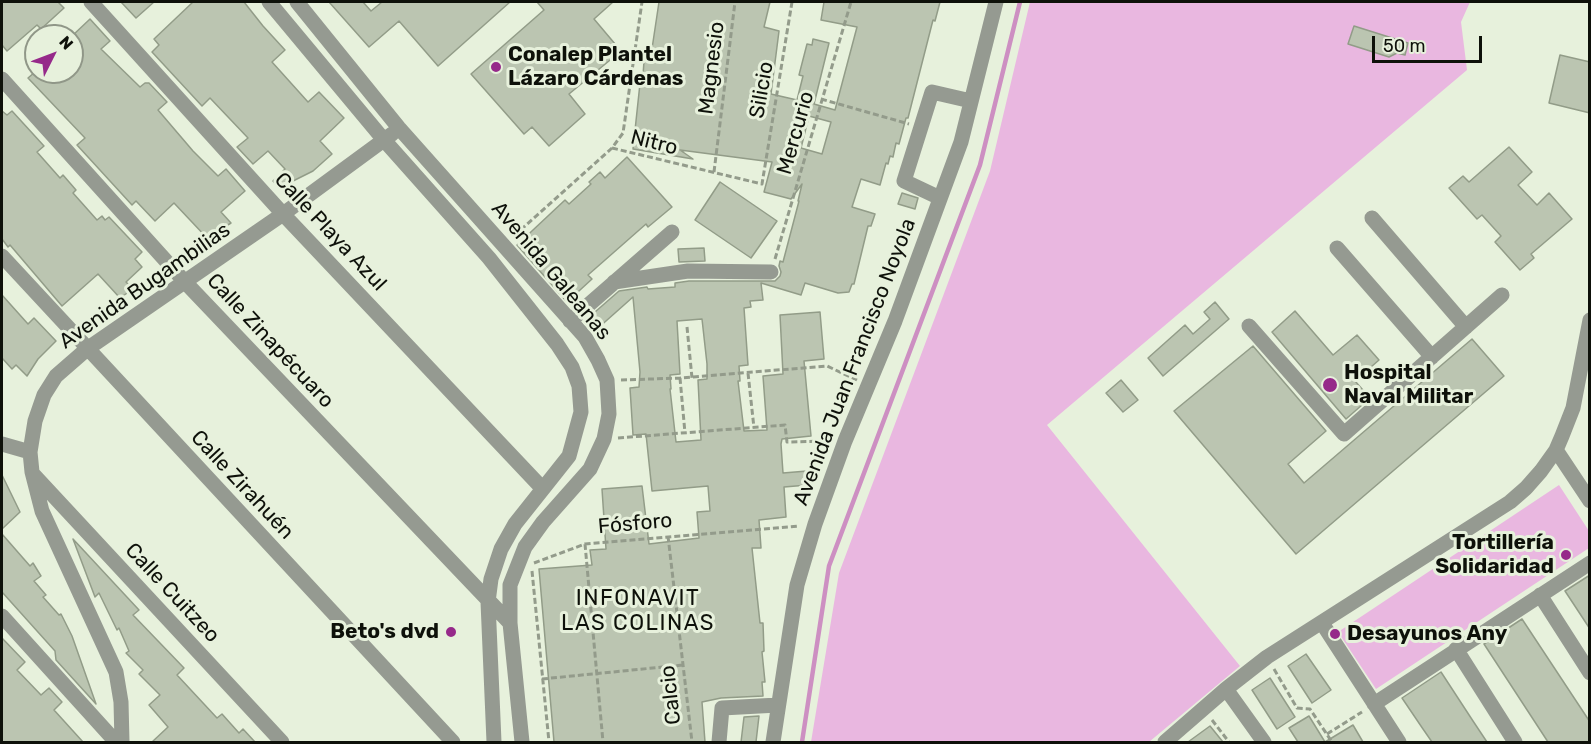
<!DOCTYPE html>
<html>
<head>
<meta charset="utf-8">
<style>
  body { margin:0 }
  #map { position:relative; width:1591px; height:744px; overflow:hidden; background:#e7f1dc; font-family:Rubik,sans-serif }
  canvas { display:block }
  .frame { position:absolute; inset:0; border:3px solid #0e110a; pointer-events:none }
  .north { position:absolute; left:24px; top:24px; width:60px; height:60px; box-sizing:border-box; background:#e7f1dc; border:2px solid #909788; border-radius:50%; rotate:48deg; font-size:16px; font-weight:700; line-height:24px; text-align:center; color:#0e110a }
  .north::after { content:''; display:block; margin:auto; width:21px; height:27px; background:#96298a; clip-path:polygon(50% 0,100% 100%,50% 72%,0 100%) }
  .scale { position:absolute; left:1372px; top:36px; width:110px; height:27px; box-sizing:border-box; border:3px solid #0e110a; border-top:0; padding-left:8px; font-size:18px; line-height:21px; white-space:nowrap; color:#0e110a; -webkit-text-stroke:4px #e7f1dc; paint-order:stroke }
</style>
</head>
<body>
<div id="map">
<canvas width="1591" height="744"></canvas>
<div class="frame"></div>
<div class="north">N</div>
<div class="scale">50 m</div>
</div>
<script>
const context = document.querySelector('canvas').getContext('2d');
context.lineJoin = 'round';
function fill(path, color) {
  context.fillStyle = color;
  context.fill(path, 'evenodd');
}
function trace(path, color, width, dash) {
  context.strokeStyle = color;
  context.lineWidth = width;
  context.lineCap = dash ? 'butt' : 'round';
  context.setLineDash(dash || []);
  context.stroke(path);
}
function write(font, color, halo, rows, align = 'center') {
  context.font = font + ' Rubik,sans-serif';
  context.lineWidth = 6;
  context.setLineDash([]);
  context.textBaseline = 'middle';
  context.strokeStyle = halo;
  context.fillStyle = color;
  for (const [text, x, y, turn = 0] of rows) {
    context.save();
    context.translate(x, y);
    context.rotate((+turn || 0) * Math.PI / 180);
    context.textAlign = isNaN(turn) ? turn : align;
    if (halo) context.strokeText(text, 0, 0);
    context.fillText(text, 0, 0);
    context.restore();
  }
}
const green = new Path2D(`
  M1030,2H1470L1461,22L1467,70L1047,425L1240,666L1149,742H811L839,573L990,171Z
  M1559,485L1589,531V548L1376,689L1338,632Z`);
const stream = new Path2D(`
  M802,742L829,566L980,165L1020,2`);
const building = new Path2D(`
  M2,2H58L64,8L41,29L37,25L7,51L2,45Z
  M121,2H154L136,18Z
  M193,2H244L263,26L285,50L272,62L308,102L319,92L344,118L320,141L332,154L313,171L279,188L273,181L285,169L268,151L253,164L237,147L248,138L210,98L202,106L152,52L159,45L154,39Z
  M329,2H363L371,11L382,2H510L438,66L399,21L369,47Z
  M537,2H613L594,19L621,51L569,94L585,114L549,146L532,127L524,134L471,74L544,10Z
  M659,2H770L764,27L779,31L771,94L797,100L803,76L799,75L807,44L812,45L813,39L829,43L814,104L835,110L857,27L821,20L824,2H940L935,21L933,20L908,118H906L899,144L896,143L893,157L890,156L888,164L886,163L880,185L861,179L852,207L875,214L871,226H868L854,284H852L849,292L838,293L805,283L801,295L761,283L763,300L750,301L751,307L744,308L748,365L739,366L740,381H738L744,431L767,430L763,376L783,374L780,315L820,312L824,359L804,361L811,436L782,439L781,444L783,473L807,471L808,485L784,487L786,517L759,520L761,548H752L760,623H763L764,651L762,652L765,682H762L763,696L721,698L702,702L705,742H554L539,569L592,565L590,550L606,549L602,489L642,486L649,544L699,538L697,512L710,511L708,486L652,491L646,434L633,435L630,388L639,387L640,372L633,297L597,329L587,319L619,291L647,287L648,289L675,287V283L689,281H775L780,276L781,272L779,266L780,261L783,262L799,201H798L802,184L791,199L764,192L772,162L680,150L693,159L633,149L641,74L643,76L644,61L650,62ZM809,116L831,122L822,154L801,148ZM702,319L707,364V379L698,380L701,440L676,442L670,389H671L670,375L680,374L677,321Z
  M90,19L110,41L101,49L140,87L145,83H149L167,102L158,110L193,151L218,176L226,169L245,191L221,212L231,223L207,238L174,203L155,221L136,201L132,205L77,145L85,138L28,78L35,72H72V36Z
  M1354,26L1408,43L1405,55L1397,53L1389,57L1348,44Z
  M1560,55L1590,62V113L1549,103Z
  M2,111L7,115L12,111L44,146L37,152L60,178L63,175L76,190L73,193L97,220L102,216L105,220L109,217L142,252L135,259L142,267L126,282L133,289L120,298L98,274L62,306L10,245L8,247L2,239Z
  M1509,147L1532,172L1518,185L1537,205L1549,193L1572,219L1531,254L1534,258L1520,270L1495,242L1501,236L1482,215L1477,219L1449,188L1463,176L1469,182Z
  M627,157L672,207L648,227L646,224L588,275L592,279L567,302L517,245L565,200L569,204L591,184L589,182L600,172L605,178Z
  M720,182L777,221L751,258L695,220Z
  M902,193L918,198L915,209L898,204Z
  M704,248L705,261L679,262L678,249Z
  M2,295L28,324L34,318L56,341L38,359L27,376L16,365L12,369L2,358Z
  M1215,302L1229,319L1163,376L1148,358L1185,325L1193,334L1210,319L1204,312Z
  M1295,311L1333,355L1357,335L1379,360L1355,381L1370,398L1346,419L1272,332Z
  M1472,339L1504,376L1296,554L1174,411L1253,346L1326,431L1288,464L1304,483Z
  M1121,380L1138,400L1123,412L1106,393Z
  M2,475L20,512L2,529Z
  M2,534L30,566L33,563L41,576L34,581L46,595L43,597L59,615L61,614L72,636L96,704L56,660L55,651L2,592Z
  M73,539L139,610L133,615L184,668L177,675L217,718L222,714L239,733L243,729L255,742H152L168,727L149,705L160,695L139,674L143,670L126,653L129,651L119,628L117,630L99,593L95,597Z
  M1590,575V629L1565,591Z
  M1522,619L1590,722V742H1548L1484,644Z
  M2,638L25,662L17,670L41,695L49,688L62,702L54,710L83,742H2Z
  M1306,654L1331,690L1312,703L1288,666Z
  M1441,672L1473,721L1487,742H1432L1423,729L1402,698Z
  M1270,678L1295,717L1277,729L1252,690Z
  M759,716L756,742H741L744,717Z
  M1309,716L1325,742L1353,725L1363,742H1298L1289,728Z
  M1210,726L1223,742H1188Z`);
const path = new Path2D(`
  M821,99L909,124
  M612,148L762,184L792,2
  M714,172L735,2
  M514,236L612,148L623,133L642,2
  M775,259L851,2
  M687,327L692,378
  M748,373L754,428
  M680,378L685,433
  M621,380L680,378L827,366L857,380
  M618,438L785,425L787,442L831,441
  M668,536L692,742
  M585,544L603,742
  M534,563L585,544L799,526
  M532,571L549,742
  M1274,669L1297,708L1310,709L1332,742
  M542,679L683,665
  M1212,720L1229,742
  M1327,734L1362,712`);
const minor = new Path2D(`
  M91,2L283,214L542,488
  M269,2L384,140L489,258L557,344L572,367L579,386L581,412L569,456L515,524L501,549L491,579L488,602L494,742
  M297,2L399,128L585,337L598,360L607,380L609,414L604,439L590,469L543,522L525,547L510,585V623L522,742
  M2,79L185,282L510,623
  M940,198L904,181L932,92L971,101
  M1372,218L1466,327
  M1337,248L1432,357
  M2,256L453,742
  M614,282L688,271L771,272
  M570,321L672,232
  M1249,326L1344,434L1502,295
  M2,444L30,452
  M1556,450L1590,501
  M34,475L282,742
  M1540,595L1590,673
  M2,616L116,742
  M1322,623L1399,742
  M1456,649L1515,742
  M1226,689L1264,742
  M1374,704L1590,563
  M122,742L121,702L116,672L42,511L32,472L30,452L35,421L44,395L56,376L87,349L283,214L392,134
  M719,742L722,708L778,705
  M773,742L797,585L815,524L845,441L895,321L961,142L996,2
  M1165,742L1226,689L1267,657L1510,502L1526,488L1541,471L1556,450L1562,436L1573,408L1590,320`);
const markers = [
  [496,67,6,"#96298a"],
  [1330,385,8,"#96298a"],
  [1566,555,6,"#96298a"],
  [451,632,6,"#96298a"],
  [1335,634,6,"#96298a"]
];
const poiNames = [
  ["Conalep Plantel",508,55],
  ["Lázaro Cárdenas",508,79],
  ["Hospital",1344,373],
  ["Naval Militar",1344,397],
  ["Tortillería",1554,543,"right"],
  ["Solidaridad",1554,567,"right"],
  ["Beto's dvd",439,632,"right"],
  ["Desayunos Any",1347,634]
];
const streetNames = [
  ["Magnesio",712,68,-83],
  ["Silicio",762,90,-80],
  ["Mercurio",796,133,-74],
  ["Nitro",654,143,14],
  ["Calle Playa Azul",330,232,47],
  ["Avenida Galeanas",551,271,50],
  ["Avenida Bugambilias",145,286,-35],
  ["Calle Zinapécuaro",270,341,47],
  ["Avenida Juan Francisco Noyola",855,362,-69],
  ["Calle Zirahuén",242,485,47],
  ["Fósforo",635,524,-5],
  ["Calle Cuitzeo",172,593,47],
  ["Calcio",671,695,-96]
];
const neighbourhoodNames = [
  ["INFONAVIT",638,599],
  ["LAS COLINAS",638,624]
];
fill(green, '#e9b7e0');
trace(stream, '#cd8fc2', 4.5);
fill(building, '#bbc5b1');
trace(building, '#929c88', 1.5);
trace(path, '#939b8b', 3, [6, 3]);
trace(minor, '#959a91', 15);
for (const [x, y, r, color] of markers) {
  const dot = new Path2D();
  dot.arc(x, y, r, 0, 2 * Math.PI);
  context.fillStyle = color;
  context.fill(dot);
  trace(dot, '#e7f1dc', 2);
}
write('bold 21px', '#0e110a', '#e7f1dc', poiNames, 'left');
write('21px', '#0e110a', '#e7f1dc', streetNames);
context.letterSpacing = '1.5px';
write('22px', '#0e110a', '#e7f1dc', neighbourhoodNames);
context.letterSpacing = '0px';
</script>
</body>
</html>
